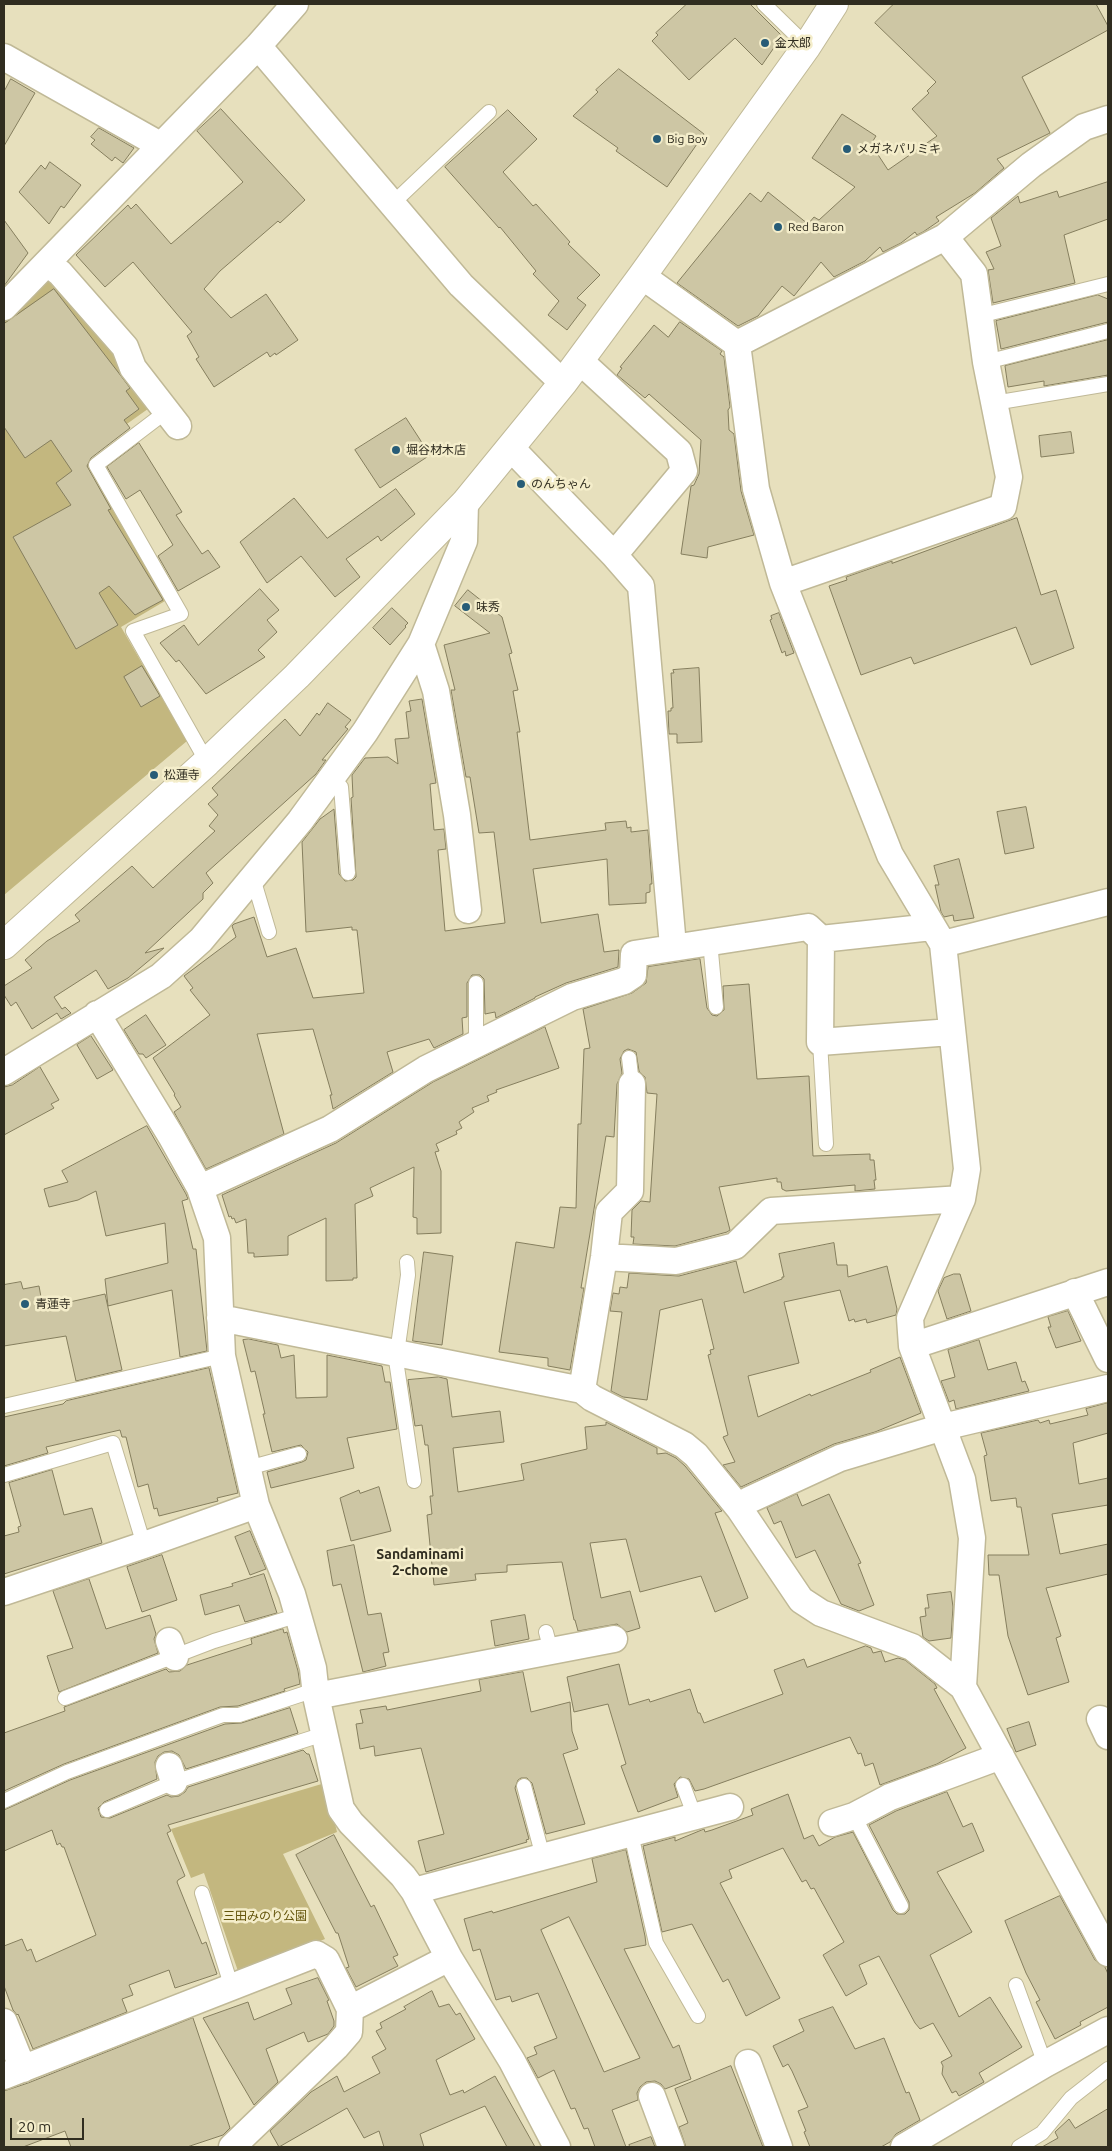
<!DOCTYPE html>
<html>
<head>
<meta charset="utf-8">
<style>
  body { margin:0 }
  #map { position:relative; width:1112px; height:2151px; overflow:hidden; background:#e7e0bd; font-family:Ubuntu,sans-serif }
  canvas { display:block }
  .frame { position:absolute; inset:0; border:5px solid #302d20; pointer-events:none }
  .scale { position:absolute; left:10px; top:2118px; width:74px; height:22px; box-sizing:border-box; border:2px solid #302d20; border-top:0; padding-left:6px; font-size:15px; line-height:18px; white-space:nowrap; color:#302d20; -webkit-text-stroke:4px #f4edca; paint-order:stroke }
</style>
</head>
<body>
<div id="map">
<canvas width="1112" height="2151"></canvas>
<div class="frame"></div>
<div class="scale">20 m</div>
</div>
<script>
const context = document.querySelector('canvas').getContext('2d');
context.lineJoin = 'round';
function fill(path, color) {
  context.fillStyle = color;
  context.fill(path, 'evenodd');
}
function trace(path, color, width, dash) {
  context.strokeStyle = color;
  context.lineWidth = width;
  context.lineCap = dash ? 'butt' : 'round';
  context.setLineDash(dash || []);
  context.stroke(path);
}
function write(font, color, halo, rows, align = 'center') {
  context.font = font + ' Ubuntu,"Noto Sans JP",sans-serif';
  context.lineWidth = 5;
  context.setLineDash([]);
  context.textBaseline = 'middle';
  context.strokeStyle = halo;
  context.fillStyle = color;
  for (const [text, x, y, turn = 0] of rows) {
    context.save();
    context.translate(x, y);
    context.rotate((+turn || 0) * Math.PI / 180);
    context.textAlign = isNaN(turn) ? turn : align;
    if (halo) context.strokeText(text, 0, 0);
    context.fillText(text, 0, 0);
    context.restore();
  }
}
const green = new Path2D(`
  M46,275L59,277L152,406L82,456L165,601L121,627L187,741L4,895V318Z
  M325,1783L337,1832L283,1854L325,1939L239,1974L204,1873L191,1878L171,1829Z`);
const building = new Path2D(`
  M687,4H750L782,36L762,65L735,38L689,80L652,41L658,35L656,33Z
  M894,4H1096L1108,26V30L1022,77L1050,133L997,159L1004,168L975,193L936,217L939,221L923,232L917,235L915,232L901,243L883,252L880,247L865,261L834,277L821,262L794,296L782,286L758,316L738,326L677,283L750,193L761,202L768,192L808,224L814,217L819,220L855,187L812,158L842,114L876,136L871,144L888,170L937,136L912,109L929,93L927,91L936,82L875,23Z
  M619,69L704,134L667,187L616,151L618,148L573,116L598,92L596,90Z
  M11,79L35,93L4,146V92Z
  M221,109L305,200L280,223L278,221L220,271L204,289L231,318L266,294L298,340L276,355L275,353L270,357L267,352L214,387L196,359L199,357L187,336L192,332L133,262L105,287L76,255L128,205L131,209L136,204L171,244L243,182L197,131Z
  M508,110L537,139L503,172L533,206L536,204L570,242L568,244L600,275L577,298L586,305L567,330L548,315L559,301L533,274L536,271L500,227L499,228L445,167Z
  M99,128L134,148L123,163L115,157L112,161L91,144L95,140L91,137Z
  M50,162L81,185L64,208L61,206L49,224L19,192L41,165L45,169Z
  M1108,182V219L1064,235L1075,283L993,303L988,270L994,269L986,252L1001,246L991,218L1018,196L1020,203L1057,191L1059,197Z
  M4,220L28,253L4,286Z
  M54,289L118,372L130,388L126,391L139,409L124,420L130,428L91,458L87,466L111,509L108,510L163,600L135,615L109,586L99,593L118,625L76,649L13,537L71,505L56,483L72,471L51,440L25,458L4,427V324Z
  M1098,295L1108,299V322L1001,349L996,321Z
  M680,322L722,351L720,354L724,357L730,407L728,410L729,430L734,434L741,491L754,535L708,547L707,558L681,554L691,486L694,485L699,474L701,440L649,394L645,398L617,375L622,368L620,367L654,325L668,337Z
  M1108,340V375L1044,386V381L1008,387L1005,366Z
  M406,418L430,455L380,488L355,450Z
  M1071,432L1074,453L1041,457L1039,436Z
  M139,443L182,512L176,515L202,554L208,550L220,567L178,591L158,556L173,545L140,490L126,499L107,467Z
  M396,489L415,514L381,541L378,536L346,559L360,577L335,597L301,556L267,583L240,542L294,498L327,538Z
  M1017,518L1041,595L1056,590L1074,648L1031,665L1016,627L914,664L911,657L861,675L829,586L847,580L846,577L892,561V563Z
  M260,589L279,610L267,620L277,632L258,650L265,657L206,694L179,660L176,662L160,643L184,625L198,645Z
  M468,590L502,617L512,653L509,654L518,690L513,691L520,732H517L520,756L530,840L606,830L605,823L626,821L627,828L631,827V832L648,830L652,884H650V892L646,893V903L609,905L607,859L533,869L541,923L598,914L604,952L619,950L618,967L566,983L535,997V998L496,1018L495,1012L485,1014L484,979L480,975H472L467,983V1017L462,1018L463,1034L434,1048L429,1039L387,1052L393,1072L333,1109L330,1095H332L313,1029L257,1034L284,1134L206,1169L174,1112L181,1107L174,1095L175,1094L153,1058L210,1015L190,990L193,988L184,976L236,937L232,926L234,924L254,917L267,957L296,948L313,998L364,993L357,930H352V927L306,932L302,842L320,819L334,809L339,874L345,881L353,880L356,877L351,798L353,797L352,775L365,758L388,757L398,764L395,739L409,738L406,712L411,711L409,701L422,699L436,783L430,784L434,830L444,829L446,849L438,850L445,931L505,923L494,832L479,833L470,777H466L452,696L451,690H455L444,645L490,633L455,606Z
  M392,608L408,623L405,626L406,627L390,645L373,628Z
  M779,613L794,653L786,656L785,651L782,653L770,620L772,619L771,616Z
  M142,666L160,696L141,707L124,677Z
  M699,668L702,742L677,743V734H669L668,711H671V708H673L671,673H674L673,670Z
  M328,703L351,720L345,727L348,729L322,760H326L316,774L206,873L213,883L203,893V899L145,953L164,948L128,978L108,989L96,970L54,997L62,1009L65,1007L71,1013L61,1019L57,1013L32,1029L16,1002L11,1006L4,995V986L32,968L25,960L47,941L80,921L75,915L132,866L153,888L215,831L209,826L218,815L208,804L218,795L212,788L285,719L300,736L317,713L319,715Z
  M1026,807L1034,848L1005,854L997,812Z
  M959,859L974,918L954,921L953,915L944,917L941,912L935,885H939L934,866Z
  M700,959L707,1008L712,1015L717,1016L724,1010L723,986L749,984L757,1079L809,1076L813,1156L870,1154V1160H874L876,1180H874L875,1189L855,1191V1185L786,1191L782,1189L781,1182H777V1178L719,1187L730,1230L727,1232L675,1246L633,1244L634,1237H631L632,1210L641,1201L650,1202L657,1094L647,1093L645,1077L639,1071L636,1052L628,1049L624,1051L620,1059L622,1073L617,1084L614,1137L606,1136L581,1288H584L570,1370L548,1366V1358L499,1352L516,1242L554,1248L560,1207L576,1208L578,1124H581L584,1049L590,1048L583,1009L632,993L646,983L648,967Z
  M146,1015L166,1045L146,1058L143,1054H139L124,1030Z
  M545,1027L559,1068L496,1090L497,1092L487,1096L489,1101L472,1108L474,1112L459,1122L462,1128L456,1131L457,1134L436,1144L439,1151L435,1152L441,1171V1233L417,1234V1218L413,1217L414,1167L370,1188L373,1196L355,1204L357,1278H353V1280L326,1281V1218L288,1236V1255L254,1257V1253H248L246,1219L236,1223L234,1218L232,1219L231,1216L229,1217L222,1195L336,1143L433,1082Z
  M91,1036L113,1070L97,1079L77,1045Z
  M40,1067L59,1100L51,1104L54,1108L4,1135V1087L12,1085Z
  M147,1126L186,1194L188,1199L182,1201L193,1249H196L207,1351L180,1357L172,1290L108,1306L105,1279L168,1263L165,1223L106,1236L96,1191L78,1200L49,1207L44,1189L68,1182L62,1171Z
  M834,1243L837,1265H847L848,1277L887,1266L897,1309L896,1315L867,1323L866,1319L855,1322L854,1319L849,1321L840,1290L784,1302L799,1363L748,1376L758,1417L810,1394L811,1396L871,1372L870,1370L900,1357L921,1413L875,1432L834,1444L741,1487L723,1465L735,1462L723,1437L728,1435L708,1355L711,1354L710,1350L714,1349L702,1299L660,1310L647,1400L623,1397L611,1391L622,1312L610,1311L613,1293L619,1294L620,1287L627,1288L629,1273L679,1276L736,1261L744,1293L782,1279V1277H784L779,1254Z
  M424,1252L453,1256L442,1345L413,1341Z
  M954,1274H960L971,1311L947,1319L938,1291L944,1278Z
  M21,1282L23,1289L39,1286L43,1308L105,1294L122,1370L76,1381L66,1336L4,1346V1285Z
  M1068,1311L1081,1341L1056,1348L1048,1327H1051L1048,1317Z
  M249,1339L278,1345L281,1358L294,1355L296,1398L327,1397V1355L382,1366L385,1382H390L397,1429L347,1438L354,1468L271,1488L267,1472L302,1462L306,1460L308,1452L301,1445L272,1452L263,1414H265L255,1371L251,1372L243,1340Z
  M979,1340L988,1370L1016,1362L1022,1382L1025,1381L1029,1391L956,1409L954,1400L949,1402L941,1381L955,1377L948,1350Z
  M209,1368L238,1493L217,1498L218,1501L159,1516L157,1508L154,1509L148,1484L138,1487L126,1437H122L120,1430L46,1447L48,1453L4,1466V1417L63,1404L66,1401Z
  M439,1377L447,1379L452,1417L500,1411L504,1442L453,1448L458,1492L524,1480L521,1464L587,1449L585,1427L606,1425V1422L657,1448V1454L666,1453L676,1458L685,1466L722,1511L715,1513L748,1598L715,1612L701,1576L640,1592L626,1539L590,1543L601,1598L630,1591L640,1628L627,1632L617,1624L578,1631L575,1620H574L562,1562L507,1565V1572L475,1574L476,1580L434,1585L427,1515L432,1514L430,1496H433L428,1445H425L422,1425L415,1426L408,1380Z
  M1108,1403V1433L1073,1443L1079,1484L1108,1478V1505L1052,1514L1060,1554L1108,1544V1574L1046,1588L1061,1636L1056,1638L1069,1682L1028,1695L1008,1636L999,1575H989L988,1555H1029L1021,1507H1017L1016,1498L991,1501L984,1456L987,1455L981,1433L1038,1420L1040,1423L1049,1420L1050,1424L1088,1415L1086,1409Z
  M52,1470L64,1515L92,1508L102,1543L4,1574V1536L19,1532L18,1527L21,1526L9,1483Z
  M379,1487L391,1531L351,1541L340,1498L359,1490L360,1493Z
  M797,1494L802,1506L829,1494L861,1563L858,1564L874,1605L859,1611L841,1604L815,1550L796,1558L781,1521L774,1524L767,1508Z
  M250,1531L266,1569L250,1575L235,1537Z
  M354,1545L368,1615L381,1613L389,1652L383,1653L386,1666L363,1672L341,1584L333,1586L327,1551Z
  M162,1555L177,1600L142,1612L127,1567Z
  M264,1574L277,1613L245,1622L239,1605L205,1615L200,1595L233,1586L232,1584Z
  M89,1579L106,1629L150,1615L156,1634L154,1639L158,1653L59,1692L47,1656L73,1648L53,1591Z
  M951,1592L953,1607L951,1638L929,1641L923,1637L920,1617L926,1616L925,1608H929L927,1595Z
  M525,1615L529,1639L495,1646L491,1621Z
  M283,1629L284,1633L287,1632L298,1671L300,1684L284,1689L285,1691L238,1706L220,1707L64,1764L4,1791V1733L65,1711L64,1707L166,1669L169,1672L180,1671L187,1665L252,1644L251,1639Z
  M866,1646L871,1648L873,1653L881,1651L885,1662L898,1658L905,1660L935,1684L937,1688L934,1689L966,1748L937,1764L880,1785L873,1763L865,1766L861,1753L858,1754L850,1737L704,1789L695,1791L689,1779L680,1777L674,1784L678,1797L638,1812L621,1766L626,1764L608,1704L574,1712L567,1677L619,1664L629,1705L649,1699L650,1702L690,1689L698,1713H700L704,1723L783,1694L774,1670L804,1659L807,1667Z
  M523,1672L531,1712L570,1702L572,1731L578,1749L563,1754L585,1824L546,1834L532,1783L527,1778H521L518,1780L515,1788L529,1839L526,1840L527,1842L426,1872L418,1841L444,1834L421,1748L375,1756L374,1746L360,1749L356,1724L363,1723L360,1710L386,1706L387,1710L481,1691L479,1680Z
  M290,1708L298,1733L186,1769L179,1755L172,1751L164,1752L158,1756L155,1762L157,1779L104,1802L98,1808L101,1817L110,1818L167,1795L171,1797L179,1796L185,1792L188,1787L303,1750L307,1754H309L318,1781L168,1825L171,1831L167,1833L185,1876L178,1880L177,1882L202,1944L206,1942L217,1974L175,1988L169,1970L129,1985L133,1995L122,1999L127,2012L33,2049L18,2014L17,2015L13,2010L4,1986V1946L22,1939L27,1951L31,1949L36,1962L96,1935L64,1847H62L60,1843L57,1845L52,1830L4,1851V1810L70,1780L225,1724L241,1723Z
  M1029,1722L1036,1745L1016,1752L1007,1729Z
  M947,1792L963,1827L972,1823L984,1851L937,1872L972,1932L930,1955L959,2017L990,1997L1022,2047L979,2073L984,2082L959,2096L956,2091L952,2093L942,2074L943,2066L941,2062L952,2056L933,2023L920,2029L915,2023L879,1956L859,1965L867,1984L846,1996L823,1955L844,1942L814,1888L811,1889L806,1880L802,1882L783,1848L729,1870L732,1878L720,1883L780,1998L746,2016L728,1979L723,1982L692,1924L662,1932L643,1846L675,1837V1841L704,1829L705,1832L712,1830L753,1815L751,1809L788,1794L804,1839L813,1835L819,1846L835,1837L853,1832L893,1910L897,1914H905L909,1910V1902L869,1825L896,1811Z
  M334,1835L371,1907L374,1905L398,1955L393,1957L398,1966L356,1987L346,1968L349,1967L338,1933H336L296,1855Z
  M626,1850L645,1936L646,1945L624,1949L673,2048L679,2045L691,2079L665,2089L661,2084L655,2081L646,2082L640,2087L637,2093L638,2100L612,2110L626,2147H595L588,2128L584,2129L575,2108L571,2109L554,2070L538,2078L527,2058L537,2054L534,2047L557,2038L538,1993L512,2002L510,1996L496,2000L480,1949L473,1951L464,1919L492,1911L493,1913L597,1882L592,1859ZM569,1917L640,2058L604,2072L541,1930Z
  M1060,1896L1095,1960L1105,1967L1108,1974V2007L1080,2022L1081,2025L1055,2039L1036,2002L1040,2000L1026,1973L1005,1921Z
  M318,1978L329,2000L327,2001L334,2021V2026L328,2034L308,2042L304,2032L266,2049L278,2082L254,2105L203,2018L248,2002L254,2020L292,2004L286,1989Z
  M432,1991L439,2007L449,2004L456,2015L460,2013L475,2039L436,2060L450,2095L463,2090L464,2093L495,2076L535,2147H507L485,2106L420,2134L424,2147H384L379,2131L364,2138L347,2108L279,2147L270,2131L311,2092L337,2076L344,2092L380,2073L372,2057L386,2049L376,2031L382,2028L380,2023L406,2009L404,2007Z
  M833,2007L855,2049L884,2038L906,2093L909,2092L920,2120L896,2134L890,2142L881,2147H810L804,2132L806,2131L798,2111L808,2107L792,2071L788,2064L783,2067L773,2046L804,2031L799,2020Z
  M193,2018L230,2128L223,2135L187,2147H71L65,2131L23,2147H4V2091L28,2083Z
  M731,2066L763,2147H686L679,2127L688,2123L675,2089Z
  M1108,2109V2147H1042L1058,2138L1055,2132L1069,2119L1075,2128Z
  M651,2137L655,2147H630L629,2145Z`);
const lane = new Path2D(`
  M764,4L807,46
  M392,204L489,112
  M979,316L1108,284
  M986,362L1108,331
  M994,403L1108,384
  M167,411L96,465L181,614L133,631L207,762
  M332,778L341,787L348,873
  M253,878L269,932
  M710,941L716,1007
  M476,983V1045
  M820,1042L826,1144
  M629,1058L632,1084
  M407,1262L408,1275L396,1360L414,1481
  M4,1406L222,1356
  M248,1468L299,1454
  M4,1475L113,1443L144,1545
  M546,1632L551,1651
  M65,1698L214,1641L299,1615
  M683,1785L695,1817
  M524,1786L543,1857
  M4,1801L67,1772L223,1715H239L315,1690
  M107,1810L174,1782L324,1734
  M854,1816L901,1906
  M631,1834L656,1943L698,2016
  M202,1893L232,1988
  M1016,1985L1045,2064
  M1019,2147L1042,2133L1071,2098L1108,2069`);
const street = new Path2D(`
  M258,46L461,285L563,383
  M4,57L160,145
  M47,263L60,273L125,347L133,368L178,426
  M642,276L737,344L756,489L783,583L890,855L943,944L967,1169L962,1199L910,1318L912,1346L962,1479L972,1538L963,1687L1108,1953
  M4,307L258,46L295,4
  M737,344L945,237L1031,165L1084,127L1108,119
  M511,448L614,555L684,471L679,452L580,361
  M614,555L641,586L673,946
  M783,583L1003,507L1009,477L986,362L974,274L945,237
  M421,644L436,691L457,815L468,910
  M821,939L820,1042L951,1032
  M943,944L1108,902
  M97,1014L171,1136L200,1188L217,1238L222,1356L256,1505L292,1594L313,1668L316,1696L341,1809L351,1823L403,1876L414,1891L449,1958L512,2061L557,2147
  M4,1072L161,976L201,940L300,821L365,732L421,644L464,541L465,503
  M200,1188L330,1129L426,1069L572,997L624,981L633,975L634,954L808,927L821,939L932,927
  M604,1257L676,1261L735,1246L771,1211L962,1199
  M1075,1292L1108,1359
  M220,1318L582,1390L592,1398L684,1445L696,1455L739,1508L801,1600L821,1613L912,1647L963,1687
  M912,1346L1108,1282
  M582,1390L604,1257L609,1212L630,1191L632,1084
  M739,1508L749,1500L840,1458L943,1427L1108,1388
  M4,1592L144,1545L256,1505
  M169,1641L175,1657
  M316,1696L614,1639
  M1100,1719L1108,1736
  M169,1766L174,1782
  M832,1823L854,1816L890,1797L1001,1756
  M414,1891L730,1807
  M4,2022L23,2069
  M748,2063L779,2147
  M4,2076L316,1954L326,1960L350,2009
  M652,2096L671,2147
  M232,2147L336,2047L349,2032L350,2009L449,1958
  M904,2147L1045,2064L1108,2030`);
const secondary = new Path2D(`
  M4,945L207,762L297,676L465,503L563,383L642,276L807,46L834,4`);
const markers = [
  [765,43,5,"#275c77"],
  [657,139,5,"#275c77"],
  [847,149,5,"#275c77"],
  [778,227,5,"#275c77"],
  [396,450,5,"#275c77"],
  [521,484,5,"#275c77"],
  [466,607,5,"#275c77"],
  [154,775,5,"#275c77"],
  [25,1304,5,"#275c77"]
];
const poiNames = [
  ["金太郎",775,43],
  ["Big Boy",667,139],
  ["メガネパリミキ",857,149],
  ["Red Baron",788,227],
  ["堀谷材木店",406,450],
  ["のんちゃん",531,484],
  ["味秀",476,607],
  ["松蓮寺",164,775],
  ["青蓮寺",35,1304]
];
const parkNames = [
  ["三田みのり公園",265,1916]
];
const neighbourhoodNames = [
  ["Sandaminami",420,1554],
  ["2-chome",420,1570]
];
fill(green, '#c3b77f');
fill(building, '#cdc6a4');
trace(building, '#857e5e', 1);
trace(lane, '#c0b997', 16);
trace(street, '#c0b997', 29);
trace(secondary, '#c0b997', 30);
trace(lane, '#fff', 14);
trace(street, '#fff', 26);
trace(secondary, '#fff', 28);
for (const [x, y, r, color] of markers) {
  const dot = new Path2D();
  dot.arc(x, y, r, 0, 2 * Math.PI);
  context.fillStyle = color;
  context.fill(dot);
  trace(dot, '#f4edca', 2);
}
write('12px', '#302d20', '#f4edca', poiNames, 'left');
write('12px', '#63540a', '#f4edca', parkNames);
write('bold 14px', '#302d20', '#f4edca', neighbourhoodNames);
</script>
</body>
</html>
